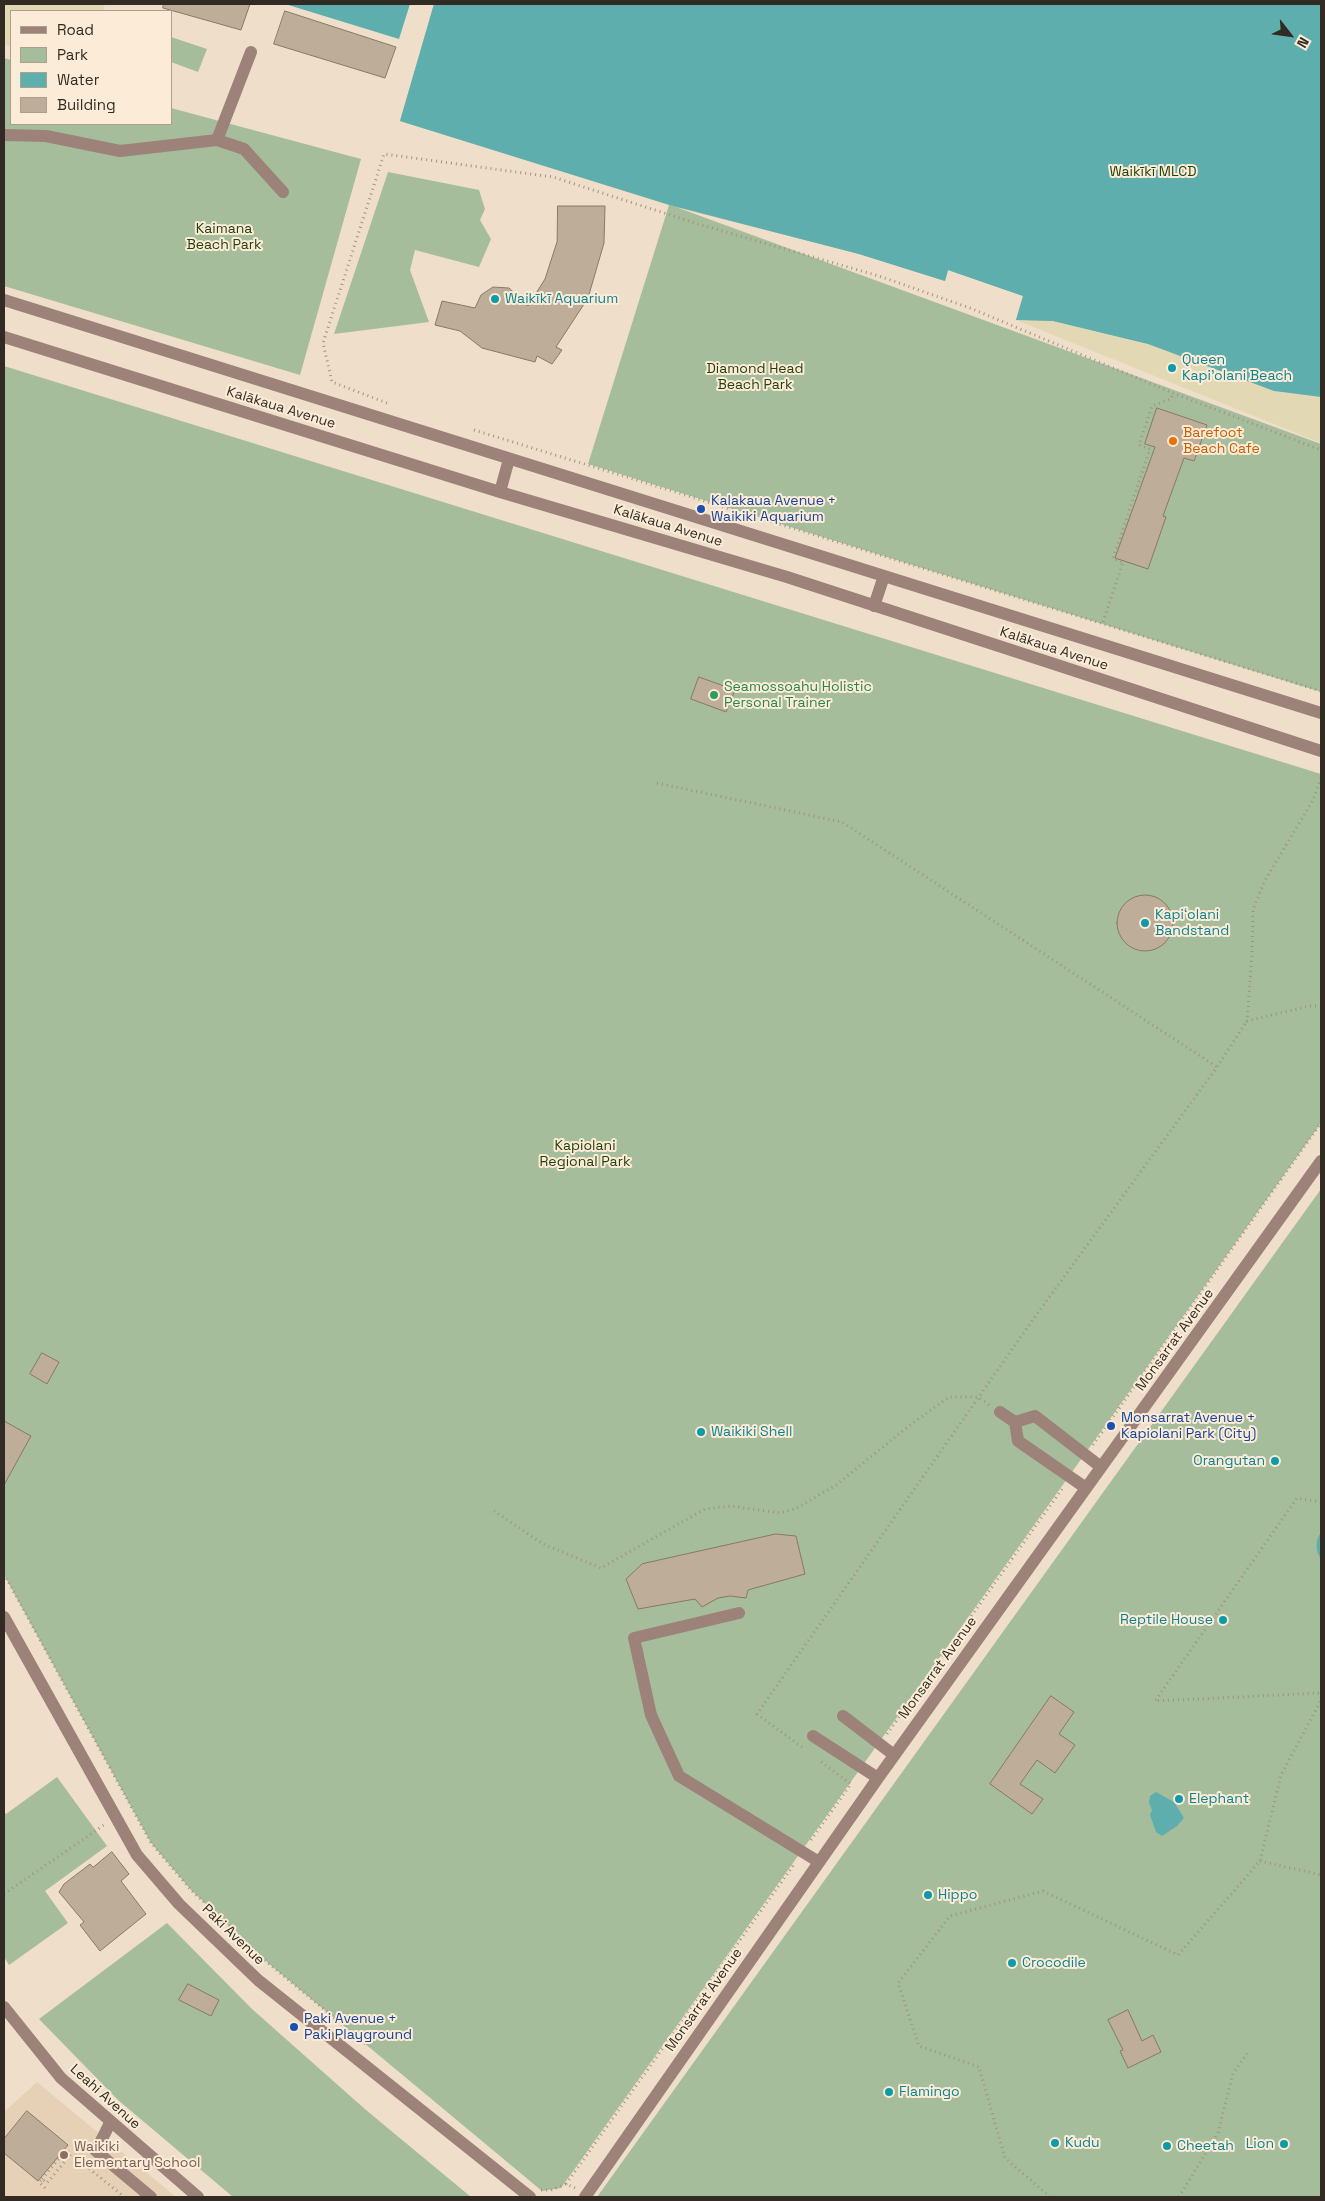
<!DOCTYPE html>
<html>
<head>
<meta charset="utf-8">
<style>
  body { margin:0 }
  #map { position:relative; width:1325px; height:2201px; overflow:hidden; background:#efdfca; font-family:"Space Grotesk",sans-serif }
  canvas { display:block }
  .frame { position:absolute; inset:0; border:5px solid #312b23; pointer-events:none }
  .legend { position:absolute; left:10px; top:10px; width:162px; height:115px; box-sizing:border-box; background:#fcecd7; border:1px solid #ab9f8f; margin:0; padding:6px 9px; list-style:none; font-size:15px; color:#312b23 }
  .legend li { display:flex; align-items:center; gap:10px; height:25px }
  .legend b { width:25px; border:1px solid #ab9f8f }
  .north { position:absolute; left:1265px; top:10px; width:50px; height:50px; -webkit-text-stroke:4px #fcecd7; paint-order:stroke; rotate:120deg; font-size:14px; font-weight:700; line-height:20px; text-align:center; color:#312b23 }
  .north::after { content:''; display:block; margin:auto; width:18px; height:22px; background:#312b23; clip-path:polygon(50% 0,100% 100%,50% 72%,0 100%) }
</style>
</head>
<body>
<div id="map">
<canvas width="1325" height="2201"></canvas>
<div class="frame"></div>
<ul class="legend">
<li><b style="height:6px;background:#9c8278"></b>Road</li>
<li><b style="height:14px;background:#a5bd9a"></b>Park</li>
<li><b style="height:14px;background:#5faeae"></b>Water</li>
<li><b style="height:14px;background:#bdad99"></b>Building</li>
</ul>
<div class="north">N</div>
</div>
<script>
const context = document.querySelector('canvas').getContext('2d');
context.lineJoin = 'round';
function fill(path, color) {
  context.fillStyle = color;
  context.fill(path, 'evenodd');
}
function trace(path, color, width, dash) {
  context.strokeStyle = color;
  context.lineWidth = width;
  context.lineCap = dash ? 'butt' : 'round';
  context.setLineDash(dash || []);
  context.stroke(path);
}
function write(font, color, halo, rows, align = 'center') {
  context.font = font + ' "Space Grotesk",sans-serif';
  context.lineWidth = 4;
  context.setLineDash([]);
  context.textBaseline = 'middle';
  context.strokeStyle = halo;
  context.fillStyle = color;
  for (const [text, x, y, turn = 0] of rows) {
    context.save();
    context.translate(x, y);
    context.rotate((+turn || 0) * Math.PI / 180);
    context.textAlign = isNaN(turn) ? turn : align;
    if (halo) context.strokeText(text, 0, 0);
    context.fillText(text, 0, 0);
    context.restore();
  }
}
const built = new Path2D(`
  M37,2082L176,2197H4V2112Z`);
const green = new Path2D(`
  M434,4H1321V397L1148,344L1053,321L1016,320L1023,296L948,270L945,281L859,254L676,207L1321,444V692L588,464L669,205L400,121Z
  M171,37L207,49L198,72L171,62Z
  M4,58L11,60V124H171V108L361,159L300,375L4,286Z
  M388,172L479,190L485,209L480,220L491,239L479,267L415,250L410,270L429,322L334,334Z
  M4,366L1321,774V1123L561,2188L542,2191L268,1963L191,1890L151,1843L4,1575Z
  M1321,1189V2197H597Z
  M57,1777L107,1846L45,1891L68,1923L9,1965L4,1957V1812L6,1814Z
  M167,1923L252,2009L366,2110L471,2197H233L118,2100L39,2019Z`);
const sand = new Path2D(`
  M4,4H105L103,11H11V47L4,45Z
  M1016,320L1053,321L1148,344L1274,391L1321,397V443Z`);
const water = new Path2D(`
  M285,4H410L399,39Z
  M434,4H1321V397L1274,391L1148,344L1053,321L1016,320L1023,296L948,270L945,281L859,254L670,205L400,121Z
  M1321,1532V1559C1315,1550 1315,1541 1321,1532Z
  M1156,1792L1174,1802L1184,1818L1177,1826L1162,1836L1156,1832L1150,1815L1152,1810L1149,1803L1150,1796Z`);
const building = new Path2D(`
  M164,4H250L241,30L163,8Z
  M285,11L396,47L385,78L274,44Z
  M558,206H605L604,243L588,298L556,347L562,350L552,364L537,356L535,362L482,348L460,331L435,325L442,301L475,308L481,295L493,287L509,288L528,306L545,279L557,242Z
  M1157,408L1207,425L1194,461L1184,458L1163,516L1166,517L1148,569L1115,558L1155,447L1145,444Z
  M699,677L735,690L726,712L691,699Z
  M1117 923a28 28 0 1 1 56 0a28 28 0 1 1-56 0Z
  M42,1353L59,1362L47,1384L30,1374Z
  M4,1421L31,1436L4,1485Z
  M776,1534L796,1536L805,1574L748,1590L746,1598L730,1596L718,1598L702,1607L695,1599L638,1609L626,1579L642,1564Z
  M1051,1696L1074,1712L1059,1734L1075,1745L1055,1773L1037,1760L1020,1784L1043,1799L1032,1814L990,1784Z
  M112,1852L129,1874L121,1881L146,1914L100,1951L80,1925L84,1922L59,1892L64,1884L90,1864L93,1867Z
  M188,1984L219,2000L211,2016L179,2000Z
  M1128,2010L1142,2041L1153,2035L1161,2052L1128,2068L1120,2051L1123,2050L1108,2020Z
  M27,2111L68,2145L38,2181L4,2153V2139Z`);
const path = new Path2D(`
  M387,403L332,382L323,343L384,154L553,177L698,224L879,276L970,308L1173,393L1321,450
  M474,430L1321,691
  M1103,622L1123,562L1113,559L1150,449L1139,445L1152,406L1171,399L1173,393
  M1321,778L1313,800L1264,882L1253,910L1252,954L1247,1021L1310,1006H1321
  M657,783L842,822L1217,1067
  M1093,1445L1321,1123
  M1321,1502L1297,1498L1155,1701L1321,1693
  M494,1511L543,1544L601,1568L705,1509L731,1506L780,1513L795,1509L836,1485L910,1425L949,1397H978L989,1405
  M4,1574L151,1843L191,1890L268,1963L367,2045
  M887,1734L1062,1489
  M802,1747L757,1714L1034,1318L1217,1067L1247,1021
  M811,1840L851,1784L819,1760
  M1260,1861L1321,1875
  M4,1894L104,1825
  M42,2179L66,2150L71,2154
  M566,2184L795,1863
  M45,2188L39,2182L42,2179L47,2183L71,2154L122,2195
  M541,2190H551L566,2184L575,2188
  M1050,2197L1005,2158L979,2067L919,2046L898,1983L950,1916L1043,1891L1178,1955L1260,1861L1281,1775L1321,1700
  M1179,2197L1218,2133L1233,2073L1249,2051`);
const minor = new Path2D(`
  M4,135L46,136L120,151L217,140L244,149L283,192
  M217,140L251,52
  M4,300L1321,713
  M4,337L500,492L787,577L1321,751
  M500,492L509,459
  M874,606L884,576
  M1000,1412L1015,1422L1018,1441L1086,1488
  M1015,1422L1035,1416L1101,1467
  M739,1613L634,1638L651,1715L679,1776L819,1862
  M4,1617L137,1855L179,1904L258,1980L530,2197
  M843,1716L894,1755
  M813,1736L878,1778
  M4,2007L61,2078L198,2197
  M110,2123L96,2151L151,2197
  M585,2197L878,1778L1321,1161`);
const markers = [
  [495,299,5,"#0f9aa8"],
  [1172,368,5,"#0f9aa8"],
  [1173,441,5,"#e8710a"],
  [701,509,5,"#1a4fb4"],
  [714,695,5,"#2e9e5b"],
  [1145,923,5,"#0f9aa8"],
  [1111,1426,5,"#1a4fb4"],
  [701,1432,5,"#0f9aa8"],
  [1275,1461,5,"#0f9aa8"],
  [1223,1620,5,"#0f9aa8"],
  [1179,1799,5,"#0f9aa8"],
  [928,1895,5,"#0f9aa8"],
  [1012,1963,5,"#0f9aa8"],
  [294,2027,5,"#1a4fb4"],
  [889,2092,5,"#0f9aa8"],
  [1055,2143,5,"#0f9aa8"],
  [1284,2144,5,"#0f9aa8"],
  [1167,2146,5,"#0f9aa8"],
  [64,2155,5,"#8d6e63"]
];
const parkNames = [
  ["Waikīkī MLCD",1153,172],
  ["Kaimana",224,229],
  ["Beach Park",224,245],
  ["Diamond Head",755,369],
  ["Beach Park",755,385],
  ["Kapiolani",585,1146],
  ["Regional Park",585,1162]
];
const cultureNames = [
  ["Waikīkī Aquarium",505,299],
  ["Queen",1182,360],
  ["Kapi'olani Beach",1182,376],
  ["Kapiʻolani",1155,915],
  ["Bandstand",1155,931],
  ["Waikiki Shell",711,1432],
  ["Orangutan",1265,1461,"right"],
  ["Reptile House",1213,1620,"right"],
  ["Elephant",1189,1799],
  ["Hippo",938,1895],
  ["Crocodile",1022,1963],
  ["Flamingo",899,2092],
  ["Kudu",1065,2143],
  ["Lion",1274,2144,"right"],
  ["Cheetah",1177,2146]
];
const streetNames = [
  ["Kalākaua Avenue",281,408,17],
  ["Kalākaua Avenue",668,526,17],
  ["Kalākaua Avenue",1054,649,18],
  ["Monsarrat Avenue",1175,1340,-54],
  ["Monsarrat Avenue",938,1668,-54],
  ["Paki Avenue",233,1935,44],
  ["Monsarrat Avenue",704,2000,-55],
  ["Leahi Avenue",105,2097,42]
];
const foodNames = [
  ["Barefoot",1183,433],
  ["Beach Cafe",1183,449]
];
const transitNames = [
  ["Kalakaua Avenue +",711,501],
  ["Waikiki Aquarium",711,517],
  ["Monsarrat Avenue +",1121,1418],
  ["Kapiolani Park (City)",1121,1434],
  ["Paki Avenue +",304,2019],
  ["Paki Playground",304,2035]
];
const leisureNames = [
  ["Seamossoahu Holistic",724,687],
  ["Personal Trainer",724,703]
];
const educationNames = [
  ["Waikiki",74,2147],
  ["Elementary School",74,2163]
];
fill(built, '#e6d1b6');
fill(green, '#a5bd9a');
fill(sand, '#e2d8b3');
fill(water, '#5faeae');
fill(building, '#bdad99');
trace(building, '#887966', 1);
trace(path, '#9f9484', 3, [1, 4]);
trace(minor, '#9c8278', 12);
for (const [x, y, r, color] of markers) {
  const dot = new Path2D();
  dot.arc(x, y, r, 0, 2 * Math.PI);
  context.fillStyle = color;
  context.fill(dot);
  trace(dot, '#fcecd7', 2);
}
write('14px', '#23410d', '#fcecd7', parkNames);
write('14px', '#0d838f', '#fcecd7', cultureNames, 'left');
write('14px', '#312b23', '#fcecd7', streetNames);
write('14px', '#c56008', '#fcecd7', foodNames, 'left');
write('14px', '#164399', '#fcecd7', transitNames, 'left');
write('14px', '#27864d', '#fcecd7', leisureNames, 'left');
write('14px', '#785e54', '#fcecd7', educationNames, 'left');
</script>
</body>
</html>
